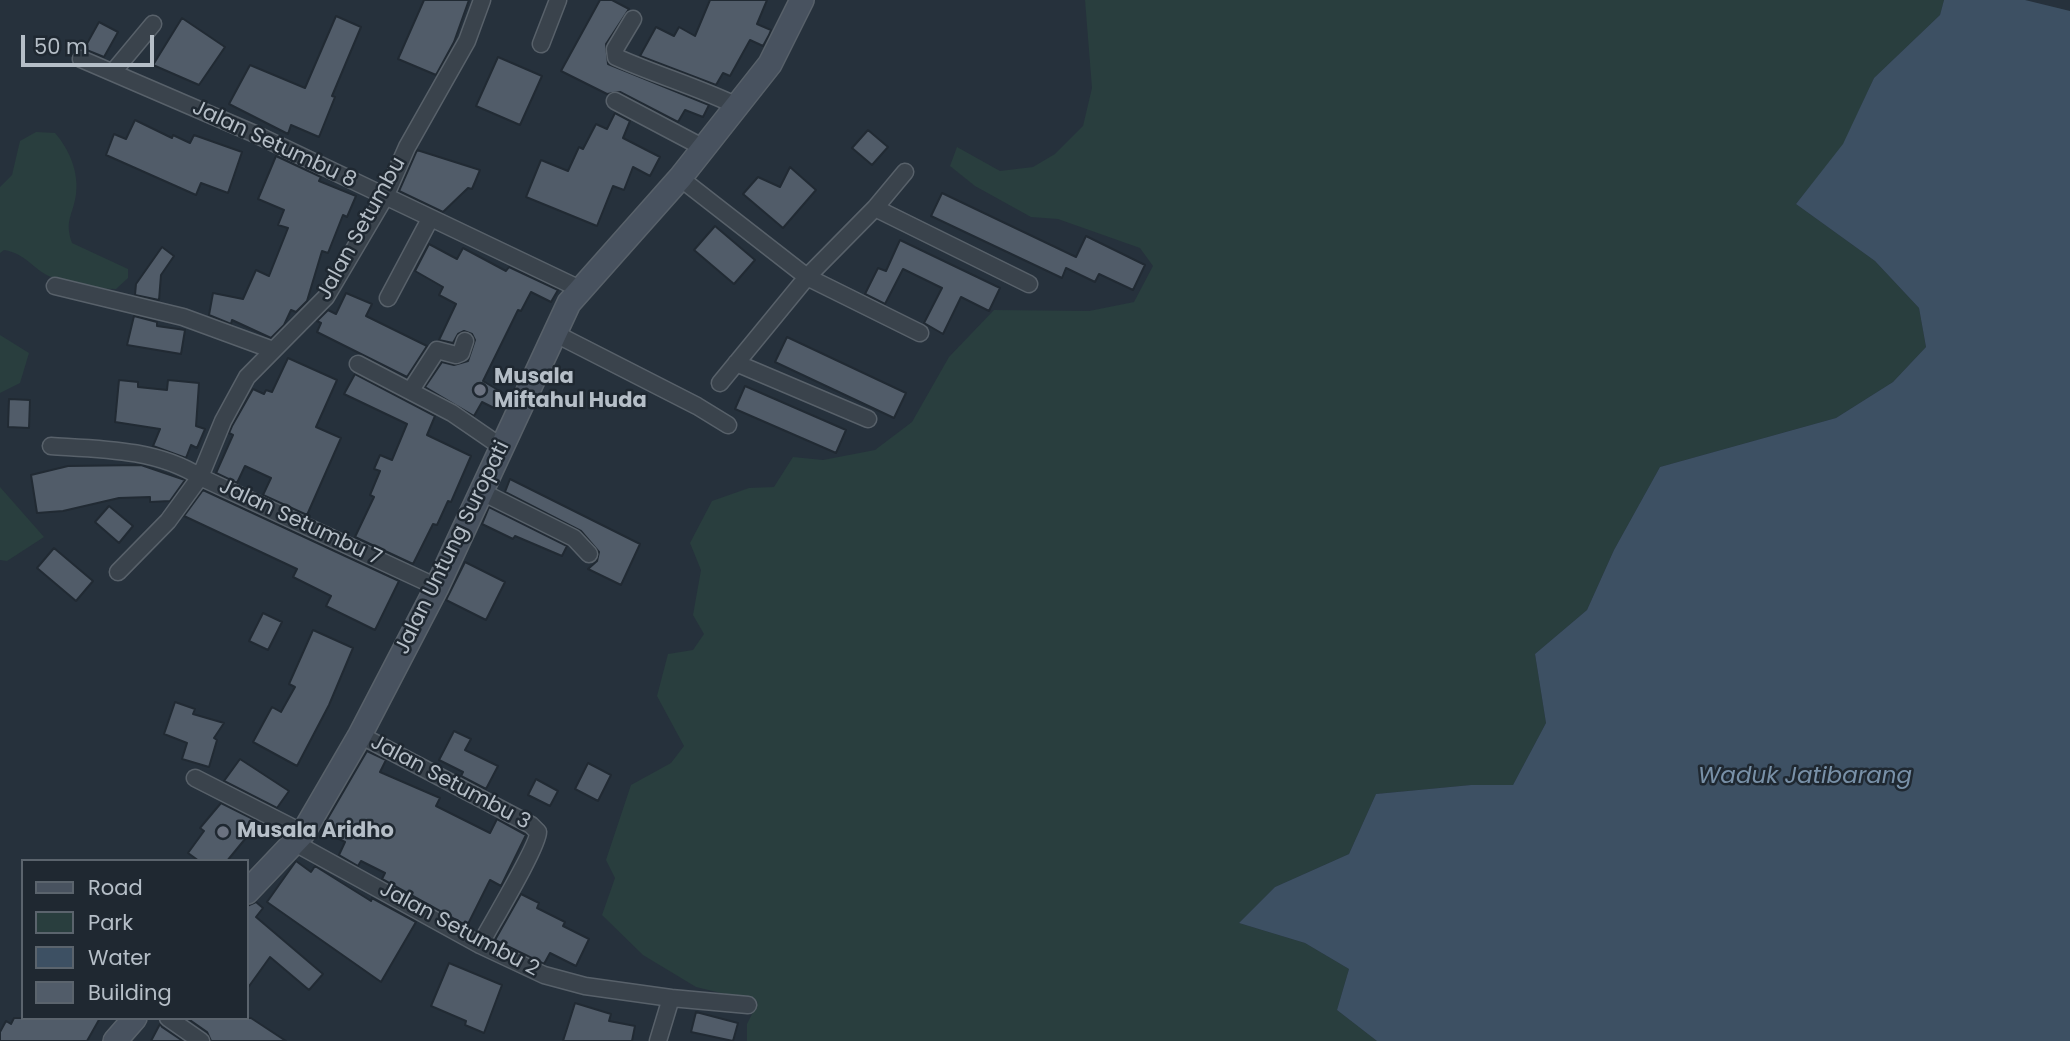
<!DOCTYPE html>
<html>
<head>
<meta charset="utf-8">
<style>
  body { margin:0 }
  #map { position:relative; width:2070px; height:1041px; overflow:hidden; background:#26313c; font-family:Poppins,sans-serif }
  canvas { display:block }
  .legend { position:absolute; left:21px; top:859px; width:228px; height:161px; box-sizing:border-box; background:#1f2831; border:2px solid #5b646d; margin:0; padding:9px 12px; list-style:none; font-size:21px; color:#b5bec7 }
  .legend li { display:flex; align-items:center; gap:14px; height:35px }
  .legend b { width:35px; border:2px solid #5b646d }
  .scale { position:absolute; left:21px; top:35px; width:133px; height:32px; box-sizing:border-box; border:4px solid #b5bec7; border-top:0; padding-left:9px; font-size:21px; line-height:24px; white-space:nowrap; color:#b5bec7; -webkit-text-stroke:5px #1f2831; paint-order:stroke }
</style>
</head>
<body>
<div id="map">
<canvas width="2070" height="1041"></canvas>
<ul class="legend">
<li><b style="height:9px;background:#48525f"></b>Road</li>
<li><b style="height:19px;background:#293e3e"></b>Park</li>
<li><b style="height:19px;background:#3d5063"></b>Water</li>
<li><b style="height:19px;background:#515c69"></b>Building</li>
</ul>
<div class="scale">50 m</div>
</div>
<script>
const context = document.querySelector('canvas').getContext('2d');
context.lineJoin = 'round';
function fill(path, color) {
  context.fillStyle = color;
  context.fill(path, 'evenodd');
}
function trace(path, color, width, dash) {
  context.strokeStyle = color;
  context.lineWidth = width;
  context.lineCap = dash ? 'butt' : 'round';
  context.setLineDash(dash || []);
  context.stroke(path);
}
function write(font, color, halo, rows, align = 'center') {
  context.font = font + ' Poppins,sans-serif';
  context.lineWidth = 5;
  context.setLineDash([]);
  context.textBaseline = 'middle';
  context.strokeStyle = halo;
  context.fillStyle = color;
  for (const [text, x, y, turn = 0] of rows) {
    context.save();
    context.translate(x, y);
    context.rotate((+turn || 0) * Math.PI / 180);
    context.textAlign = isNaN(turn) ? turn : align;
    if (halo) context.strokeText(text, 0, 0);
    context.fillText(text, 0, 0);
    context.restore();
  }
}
const green = new Path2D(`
  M1085,0H1944L1940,15L1874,78L1844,144L1796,204L1875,261L1919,308L1926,347L1893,382L1836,418L1660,467L1614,550L1587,610L1535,654L1546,723L1513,785H1471L1376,794L1349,854L1275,887L1239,923L1305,943L1349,969L1337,1010L1377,1041H747V1024L758,1002L696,987L643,955L602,915L615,878L606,860L631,785L671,763L684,746L657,696L668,654L693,650L704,634L693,615L701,570L690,543L712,501L749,488L774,487L793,457L823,460L875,450L912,422L949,357L994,310L1089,311L1134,302L1153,266L1140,248L1058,219L1031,217L975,186L950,166L957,147L1000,171L1033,167L1055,154L1083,126L1092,88Z
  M36,132L55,133C69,149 79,172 76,194C73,216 64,220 72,243L128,269V278L116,289C94,289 71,286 51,277C32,269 27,254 4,250L0,253V187L12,175L20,141Z
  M0,335L29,353L20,383L0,393Z
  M0,487L44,537L7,561L0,560Z`);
const water = new Path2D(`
  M1944,0H2025L2070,11V1041H1377L1337,1010L1349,969L1305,943L1239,923L1275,887L1349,854L1376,794L1471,785H1513L1546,723L1535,654L1587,610L1614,550L1660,467L1836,418L1893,382L1926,347L1919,308L1875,261L1796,204L1843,144L1874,78L1940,15Z`);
const building = new Path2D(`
  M424,0H469L454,42L436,75L398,59Z
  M600,0H612L629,9L606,44L608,64L709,105L703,117L685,110L678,122L620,92L607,94L561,71Z
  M710,0H767L757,24L771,30L769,35L763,46L750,40L730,76L723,73L716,85L640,56L656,27L674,36L679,27L695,36Z
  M336,16L361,27L332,96L335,97L319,137L291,125L288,134L229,104L250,65L305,88Z
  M182,18L225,47L199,85L153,65Z
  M99,22L118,32L104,57L84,49Z
  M498,57L542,76L520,125L476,106Z
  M615,113L630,121L623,138L660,157L650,176L633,167L624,190L613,186L597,226L526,197L541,160L568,171L579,147L583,149L596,124L607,129Z
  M135,120L172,138L173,135L190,143L194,135L242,152L228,193L201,183L196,195L106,155L114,134L126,139Z
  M868,130L888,147L872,165L852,148Z
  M417,150L480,170L472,189L468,188L443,212L399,191Z
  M276,156L321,177L319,181L356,196L347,217L343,215L328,253L322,251L307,301L296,312L291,310L284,325L271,338L232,320L231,324L209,315L213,293L243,299L256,270L269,276L288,228L278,225L284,210L258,199Z
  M790,167L816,190L783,228L743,194L758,177L780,187Z
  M942,193L1076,257L1086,236L1145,265L1133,290L1099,274L1095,282L1066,268L1062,278L931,216Z
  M715,226L755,260L734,284L694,250Z
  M900,240L1000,288L989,311L961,297L943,334L924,323L942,288L903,269L885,304L865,294L878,268L886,271Z
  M429,244L457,259L463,248L506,271L509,267L558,290L551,302L531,292L521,311L518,310L483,381L503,393L494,408L482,402L474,416L425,387L442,362L454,365L468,361L475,340L472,334L464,331L458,334L453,343L439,340L456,304L439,295L443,287L415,271Z
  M162,247L174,256L161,275L159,300L135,295L136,284Z
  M346,293L372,304L366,316L427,346L407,377L317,332L321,323L317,321L328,310L336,314Z
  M134,316L157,322V326L185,330L181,354L127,345Z
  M787,337L906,393L894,418L775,362Z
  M288,358L337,380L316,427L341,438L307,515L263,495L271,478L245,466L237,483L216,473L233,435L229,433L232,426L253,389L264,394L266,390L272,392Z
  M355,374L435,416L427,435L471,456L451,502L448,501L437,525L433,524L413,564L355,537L374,497L370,495L380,471L374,469L380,455L392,460L407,424L344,394Z
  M119,380L138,382V387L167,390L168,380L199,383L196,426L205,429L197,448L191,445L186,458L153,446L160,429L115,422Z
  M745,386L846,430L836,453L735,409Z
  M9,399L30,400L29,428L8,427Z
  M141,465L185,480L170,501L150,502V497L119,498L63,511L37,513L31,475L68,466Z
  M510,479L640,544L621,585L588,569L597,561L599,552L581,531L505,492Z
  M203,490L399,581L375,630L326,606L331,596L293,577L297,569L184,516Z
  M109,506L133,526L119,543L95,522Z
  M489,507L567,546L562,556L515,536L513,539L482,524Z
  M54,548L93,581L76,601L37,568Z
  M465,562L505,582L486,620L446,600Z
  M263,613L282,622L268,650L249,641Z
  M313,630L353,648L329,705L297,766L253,742L272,707L281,712L295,687L289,684Z
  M175,702L195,709L193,714L224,723L214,738L217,740L209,767L182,759L187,743L164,734Z
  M454,731L471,739L465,750L498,766L486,789L461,776L463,772L439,760Z
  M367,751L386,760L380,772L440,798L436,806L490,833L497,819L526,835L501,886L490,880L467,926L382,879L385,873L361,861L358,866L339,855L345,842L321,830Z
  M240,759L289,791L277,808L224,781Z
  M588,763L611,775L598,801L575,789Z
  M536,779L558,791L550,806L528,795Z
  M221,803L259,822L227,861H199L188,853L204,831L200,828Z
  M296,861L311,872L315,866L371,901L372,898L416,922L381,982L267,902Z
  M521,894L539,903L537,908L565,922L563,926L589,939L576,966L550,953L544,964L495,940Z
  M256,902L263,908L256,917L323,974L309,990L270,957L247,989V906Z
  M449,963L502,985L484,1033L465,1025L466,1021L431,1006Z
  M575,1003L611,1014L609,1021L635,1026L632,1041H563Z
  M696,1012L738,1023L733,1041L691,1032Z
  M14,1018H100L87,1041H0V1032L6,1021L11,1024Z
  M187,1018H251L286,1041H211L207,1032Z
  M160,1024L162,1027L183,1041H151Z`);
const minor = new Path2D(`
  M633,19L615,49L616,57C656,75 698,87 737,106
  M541,44L558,0
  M81,59L255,134L580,289
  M113,72L153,24
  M615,101L704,148
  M680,178L807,277L920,333
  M875,208L1029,284
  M55,286L183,317L273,350
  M388,298L430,219
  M554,333L697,406L728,425
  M736,363L868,419
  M358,364L452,413L503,448
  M720,383L807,277L875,208L905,172
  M411,390L437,350L456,355L461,353L465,341
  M51,446C100,449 157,449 200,477L223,421L247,377L326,297L385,197L407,147L467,41L482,0
  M482,492L574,538L589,554
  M118,572L168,521L200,477L437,587
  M360,735L531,825L538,832C539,845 490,926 480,945
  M195,778L303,833
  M295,843L480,945L544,975L585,986L671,998L658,1041
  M671,998L748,1005
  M168,1018L201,1041`);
const secondary = new Path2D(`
  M247,892L303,833L360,735L437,587L569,303L680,178L770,64L802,0
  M115,1041L135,1018`);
const markers = [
  [480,390,7,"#6b7280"],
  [223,832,7,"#6b7280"]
];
const streetNames = [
  ["Jalan Setumbu 8",274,145,25],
  ["Jalan Setumbu",362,229,-61],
  ["Jalan Setumbu 7",300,523,25],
  ["Jalan Untung Suropati",453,548,-64],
  ["Jalan Setumbu 3",450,783,28],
  ["Jalan Setumbu 2",459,930,28]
];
const poiNames = [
  ["Musala",494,378],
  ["Miftahul Huda",494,402],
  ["Musala Aridho",237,832]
];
const waterNames = [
  ["Waduk Jatibarang",1805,777]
];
fill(green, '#293e3e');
fill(water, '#3d5063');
fill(building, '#515c69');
trace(building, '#212a33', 2);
trace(minor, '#58616a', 19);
trace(secondary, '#58616a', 26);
trace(minor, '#3a434c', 16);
trace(secondary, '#48525f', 23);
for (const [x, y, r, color] of markers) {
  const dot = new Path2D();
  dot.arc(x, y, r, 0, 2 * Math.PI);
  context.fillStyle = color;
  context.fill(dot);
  trace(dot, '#1f2831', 2.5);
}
write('21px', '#b5bec7', '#1f2831', streetNames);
write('bold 21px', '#b5bec7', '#1f2831', poiNames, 'left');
write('italic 23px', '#7991a8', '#1f2831', waterNames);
</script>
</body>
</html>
